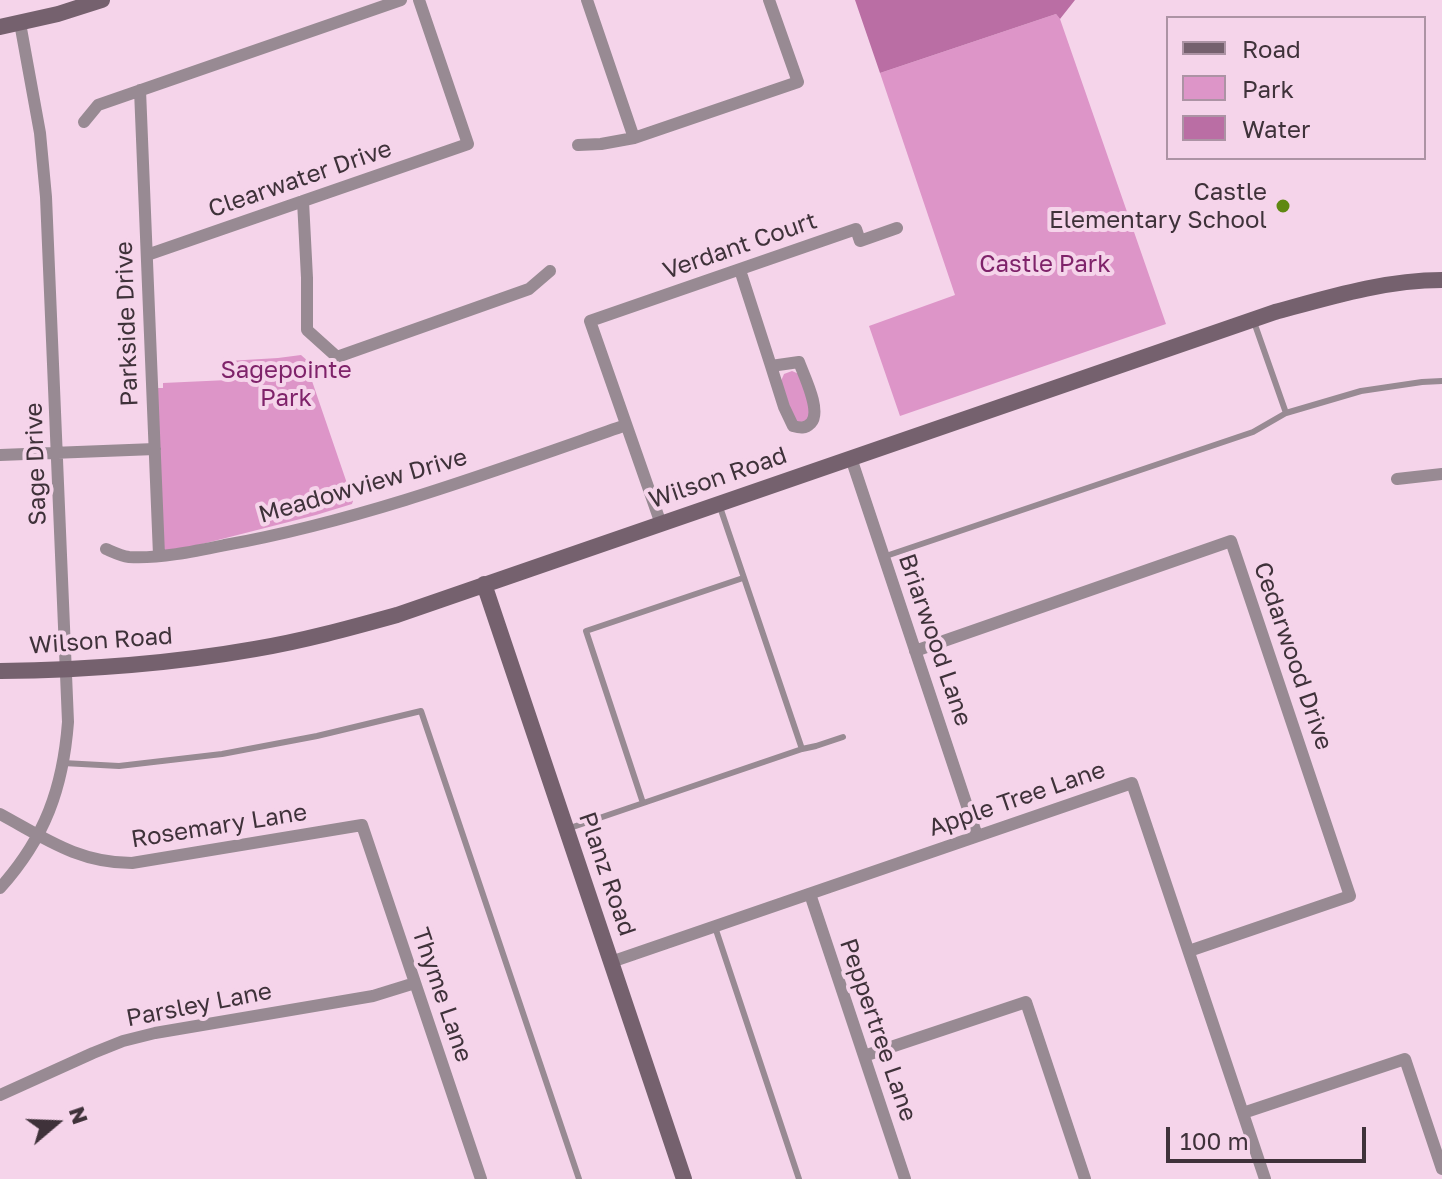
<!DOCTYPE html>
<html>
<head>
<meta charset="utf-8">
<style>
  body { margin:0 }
  #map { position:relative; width:1442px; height:1179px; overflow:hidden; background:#f5d4ea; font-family:"Golos Text",sans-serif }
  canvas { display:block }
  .legend { position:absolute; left:1166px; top:16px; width:260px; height:144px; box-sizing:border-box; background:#f5d4ea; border:2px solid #ac93a4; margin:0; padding:10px 14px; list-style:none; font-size:24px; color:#3f323a }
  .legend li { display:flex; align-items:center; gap:16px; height:40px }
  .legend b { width:40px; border:2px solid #ac93a4 }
  .north { position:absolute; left:16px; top:1083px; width:80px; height:80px; -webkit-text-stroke:6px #f5d4ea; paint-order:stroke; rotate:71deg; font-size:22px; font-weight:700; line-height:32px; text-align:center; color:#3f323a }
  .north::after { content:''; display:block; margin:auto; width:28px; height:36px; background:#3f323a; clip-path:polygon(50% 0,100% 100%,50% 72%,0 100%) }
  .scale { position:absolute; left:1166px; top:1127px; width:200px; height:36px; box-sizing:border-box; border:4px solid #3f323a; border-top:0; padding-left:10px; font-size:24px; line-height:28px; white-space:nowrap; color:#3f323a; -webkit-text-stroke:6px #f5d4ea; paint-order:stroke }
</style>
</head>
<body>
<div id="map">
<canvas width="1442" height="1179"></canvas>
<ul class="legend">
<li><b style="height:10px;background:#75616e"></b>Road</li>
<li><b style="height:22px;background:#dd95c8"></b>Park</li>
<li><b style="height:22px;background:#ba6ea4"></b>Water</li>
</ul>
<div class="north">N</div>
<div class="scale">100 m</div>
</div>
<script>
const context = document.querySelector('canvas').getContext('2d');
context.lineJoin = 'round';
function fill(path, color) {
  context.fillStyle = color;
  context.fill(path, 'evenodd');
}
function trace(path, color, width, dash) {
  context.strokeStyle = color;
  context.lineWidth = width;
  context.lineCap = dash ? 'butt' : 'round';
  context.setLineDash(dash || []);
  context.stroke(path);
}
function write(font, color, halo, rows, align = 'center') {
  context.font = font + ' "Golos Text",sans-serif';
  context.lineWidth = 8;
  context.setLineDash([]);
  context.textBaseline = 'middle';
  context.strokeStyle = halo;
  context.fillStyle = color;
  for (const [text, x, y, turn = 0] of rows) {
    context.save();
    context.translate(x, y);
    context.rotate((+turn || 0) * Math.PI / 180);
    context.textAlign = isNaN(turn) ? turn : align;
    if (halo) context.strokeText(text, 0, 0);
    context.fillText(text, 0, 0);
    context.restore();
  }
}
const green = new Path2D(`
  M1056,14L1060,19L1166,324L900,416L869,326L955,295L880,73Z
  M301,355L318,370L312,381L353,501L352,504L316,515L159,555L152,388H163V383L228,380V361L278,358Z
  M792,371L799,374L814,412L811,423L795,422L781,381L784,374Z`);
const water = new Path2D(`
  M855,0H1075L1060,19L1056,14L880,73Z`);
const lane = new Path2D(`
  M1254,322L1286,413
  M883,557L1253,432L1286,413L1361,391L1422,382L1442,381
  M802,749L816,746L843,737
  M63,763L119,766L222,754L317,736L421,711L579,1179
  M643,803L586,631L743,578
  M567,829L802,749L720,507
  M715,927L799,1179`);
const street = new Path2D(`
  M587,0L634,138
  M140,90L159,555
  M84,122L98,105L401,0
  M578,145L601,144L634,138L798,82L769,0
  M303,201L307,278V330L337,357L529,289L550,271
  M147,255L468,144L419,0
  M740,270L771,366L799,362C804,376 822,411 811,423C805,429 800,428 793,426L784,407L771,366
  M0,455L155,449
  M851,458L977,836
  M1397,479L1442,474
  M661,524L590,321L856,229L860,241L897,228
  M106,549C113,552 121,556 129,557C158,559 196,551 225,545C363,520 494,471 626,425
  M915,651L1231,541L1350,896L1189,951
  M0,814C46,839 79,863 132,863L362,825L481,1179
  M0,888C45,838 63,788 68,722L46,197L40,133L20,23
  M810,894L905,1179
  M611,962L1132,783L1265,1179
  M864,1056L1026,1002L1085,1179
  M0,1095L93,1053L123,1041L155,1033L373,996L415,983
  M1243,1113L1405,1059L1442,1169`);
const secondary = new Path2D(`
  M0,27L58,14L102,0
  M484,584L684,1179
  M0,671C86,670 170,664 255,649C303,641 350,628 397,615L1275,312C1330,297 1385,280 1442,280`);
const markers = [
  [1283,206,8,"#5f8812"]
];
const streetNames = [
  ["Clearwater Drive",300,179,-19],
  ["Verdant Court",740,246,-19],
  ["Parkside Drive",127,324,-92],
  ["Sage Drive",36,464,-92],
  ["Wilson Road",718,478,-19],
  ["Meadowview Drive",363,486,-16],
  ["Briarwood Lane",935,640,71],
  ["Wilson Road",101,641,-4],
  ["Cedarwood Drive",1293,656,71],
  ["Apple Tree Lane",1017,799,-19],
  ["Rosemary Lane",219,826,-9],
  ["Planz Road",607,874,71],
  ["Thyme Lane",442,995,71],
  ["Parsley Lane",199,1005,-11],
  ["Peppertree Lane",878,1030,71]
];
const poiNames = [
  ["Castle",1267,192],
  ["Elementary School",1267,220]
];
const parkNames = [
  ["Castle Park",1045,264],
  ["Sagepointe",286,370],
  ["Park",286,398]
];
fill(green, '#dd95c8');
fill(water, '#ba6ea4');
trace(lane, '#988a93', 6);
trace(street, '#988a93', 12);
trace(secondary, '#75616e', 16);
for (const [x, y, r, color] of markers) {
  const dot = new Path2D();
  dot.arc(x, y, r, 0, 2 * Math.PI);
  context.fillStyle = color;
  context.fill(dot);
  trace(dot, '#f5d4ea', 3);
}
write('24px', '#3f323a', '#f5d4ea', streetNames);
write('24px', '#3f323a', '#f5d4ea', poiNames, 'right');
write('24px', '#7f236a', '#f5d4ea', parkNames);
</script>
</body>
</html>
